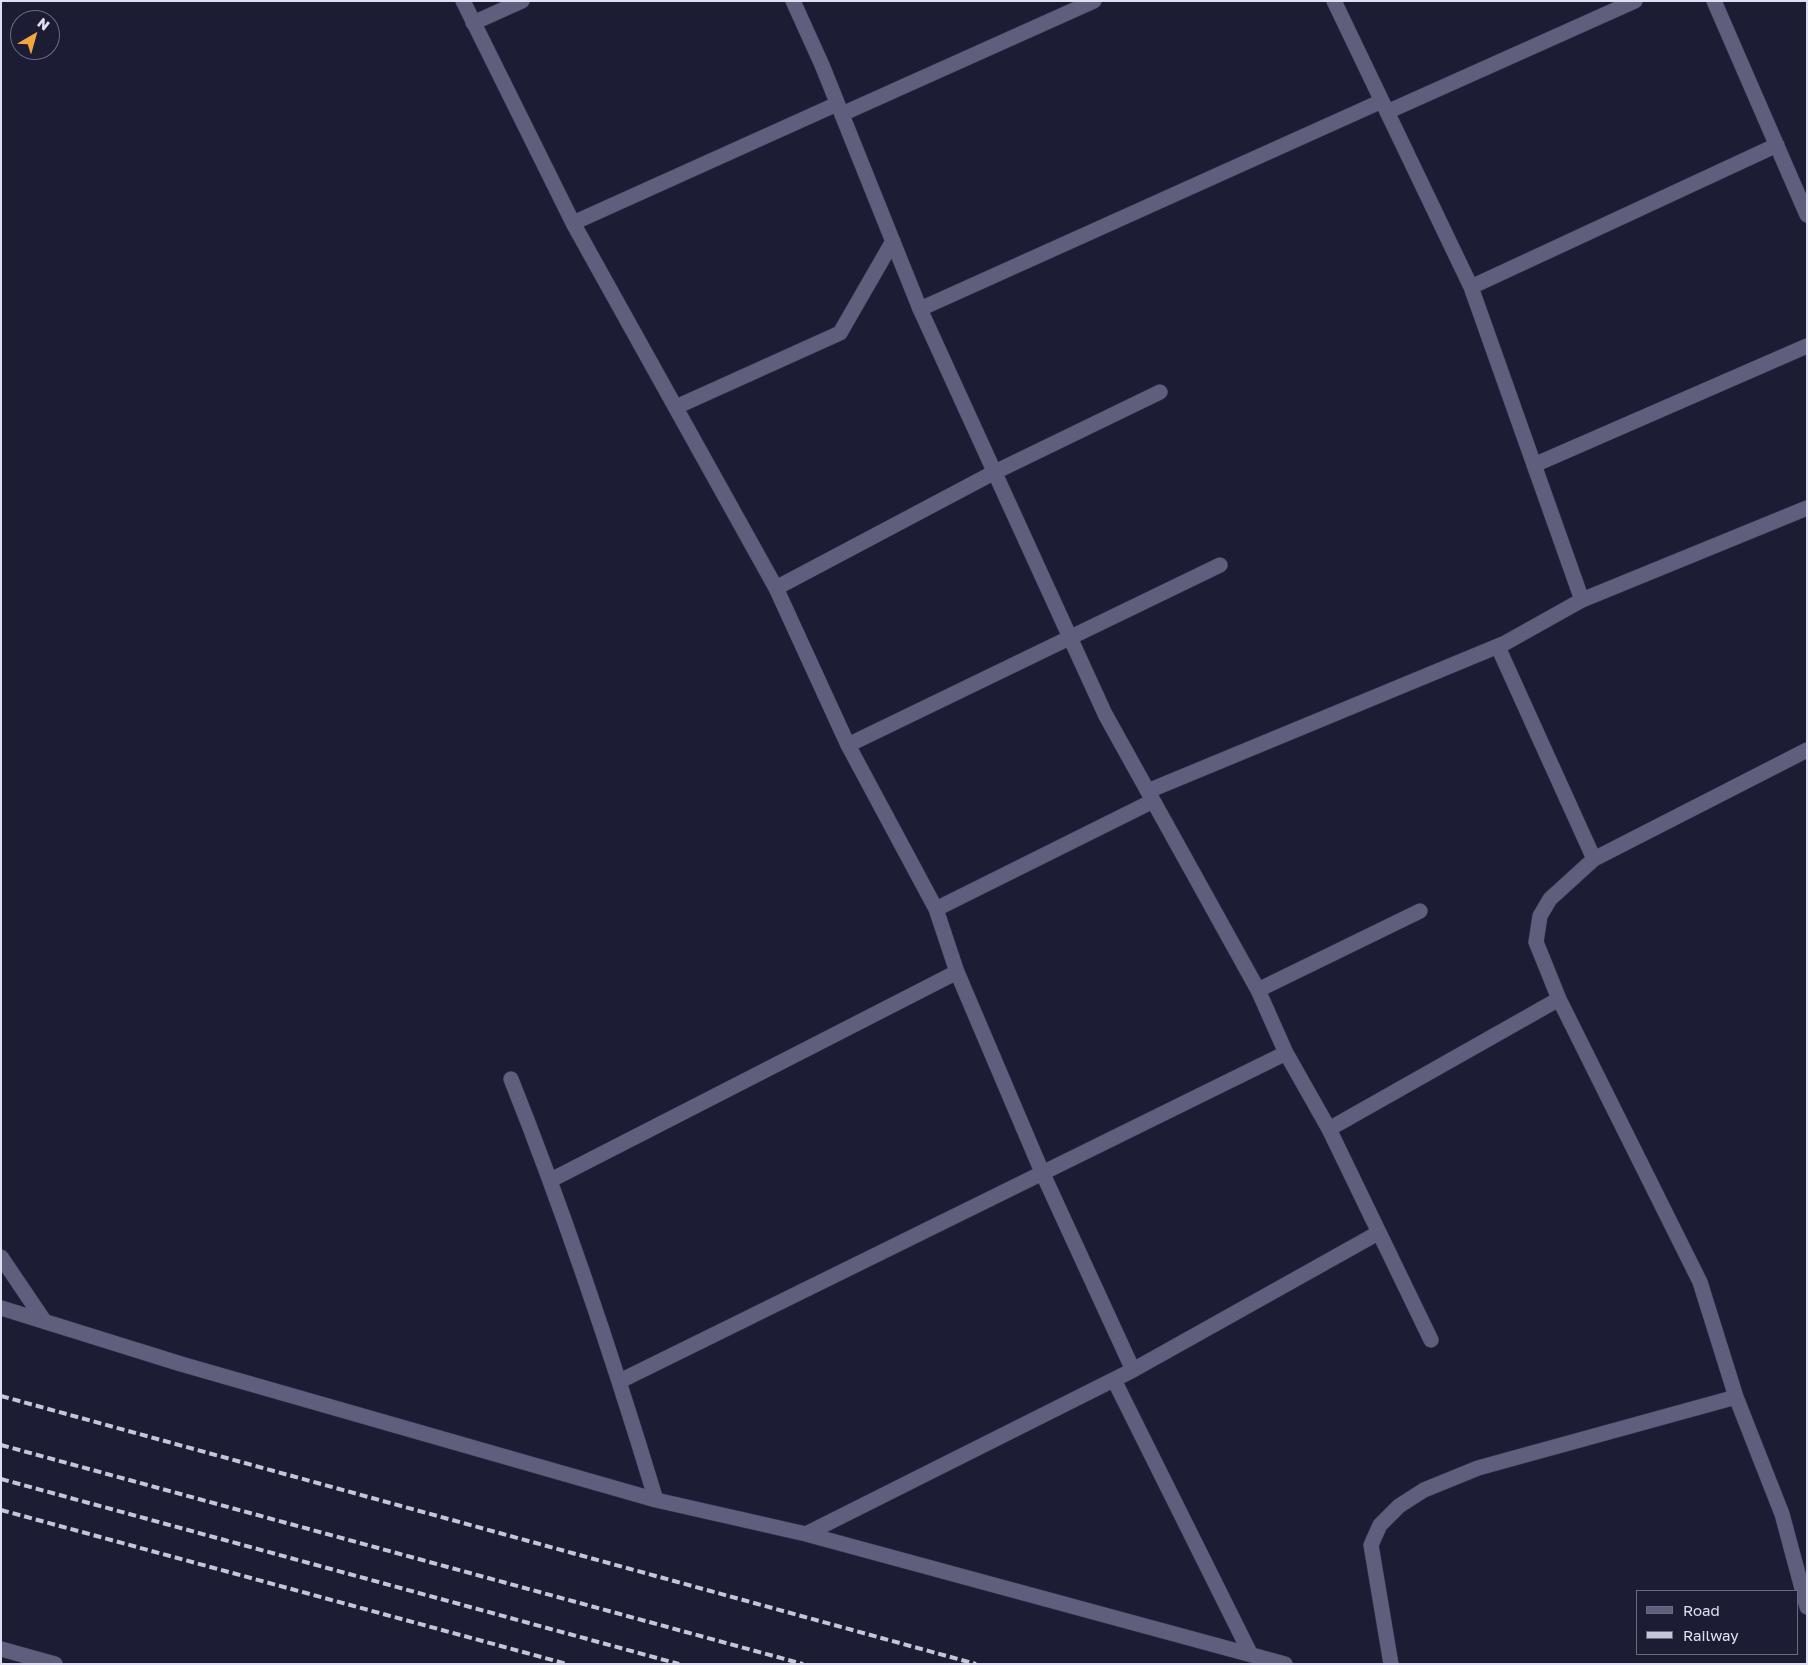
<!DOCTYPE html>
<html>
<head>
<meta charset="utf-8">
<style>
  body { margin:0 }
  #map { position:relative; width:1808px; height:1665px; overflow:hidden; background:#1d1c35; font-family:"Golos Text",sans-serif }
  canvas { display:block }
  .frame { position:absolute; inset:0; border:2px solid #e0e0f2; pointer-events:none }
  .legend { position:absolute; left:1636px; top:1590px; width:162px; height:65px; box-sizing:border-box; background:#1d1c35; border:1px solid #6b6a81; margin:0; padding:6px 9px; list-style:none; font-size:15px; color:#e0e0f2 }
  .legend li { display:flex; align-items:center; gap:10px; height:25px }
  .legend b { width:25px; border:1px solid #6b6a81 }
  .north { position:absolute; left:10px; top:10px; width:50px; height:50px; box-sizing:border-box; background:#1d1c35; border:1px solid #6b6a81; border-radius:50%; rotate:38deg; font-size:14px; font-weight:700; line-height:20px; text-align:center; color:#e0e0f2 }
  .north::after { content:''; display:block; margin:auto; width:18px; height:22px; background:#f1a63f; clip-path:polygon(50% 0,100% 100%,50% 72%,0 100%) }
</style>
</head>
<body>
<div id="map">
<canvas width="1808" height="1665"></canvas>
<div class="frame"></div>
<ul class="legend">
<li><b style="height:6px;background:#5f5f7d"></b>Road</li>
<li><b style="height:6px;background:#c5c5d8"></b>Railway</li>
</ul>
<div class="north">N</div>
</div>
<script>
const context = document.querySelector('canvas').getContext('2d');
context.lineJoin = 'round';
function trace(path, color, width, dash) {
  context.strokeStyle = color;
  context.lineWidth = width;
  context.lineCap = dash ? 'butt' : 'round';
  context.setLineDash(dash || []);
  context.stroke(path);
}
const minor = new Path2D(`
  M463,1L573,223L776,588L848,745L936,909L957,972L1042,1172L1133,1370
  M793,1L822,65L920,309L1105,714L1258,990L1286,1053L1329,1129L1431,1340
  M1334,1L1471,287
  M1714,1L1807,215
  M473,23L522,1
  M1387,112L1635,1
  M842,114L1094,1
  M573,223L837,104
  M920,309L1382,101
  M676,407L840,333L893,241
  M1534,465L1807,346
  M776,588L993,473L1160,392
  M1582,600L1471,287L1777,145
  M848,745L1220,565
  M1807,750L1594,859L1550,899L1540,916L1536,942L1559,999L1700,1282L1736,1397L1782,1514L1807,1607
  M1148,791L1503,644
  M1594,859L1498,647L1582,600L1807,508
  M936,909L1153,801
  M1258,990L1420,911
  M511,1079C566,1217 613,1358 656,1500
  M1329,1129L1559,999
  M551,1180L957,972
  M1,1257L45,1322
  M1,1308L181,1364L656,1500L806,1534L1285,1664
  M1114,1380L1251,1655
  M620,1381L1286,1053
  M806,1534L1133,1370L1378,1233
  M1,1649L55,1664
  M1391,1664L1371,1545L1380,1525L1399,1506L1424,1490L1478,1468L1736,1397`);
const rail = new Path2D(`
  M1,1396L976,1664
  M1,1445L803,1664
  M1,1479L679,1664
  M1,1510L567,1664`);
trace(minor, '#38364b', 16);
trace(minor, '#5f5f7d', 15);
trace(rail, '#c5c5d8', 4, [8, 4]);
</script>
</body>
</html>
